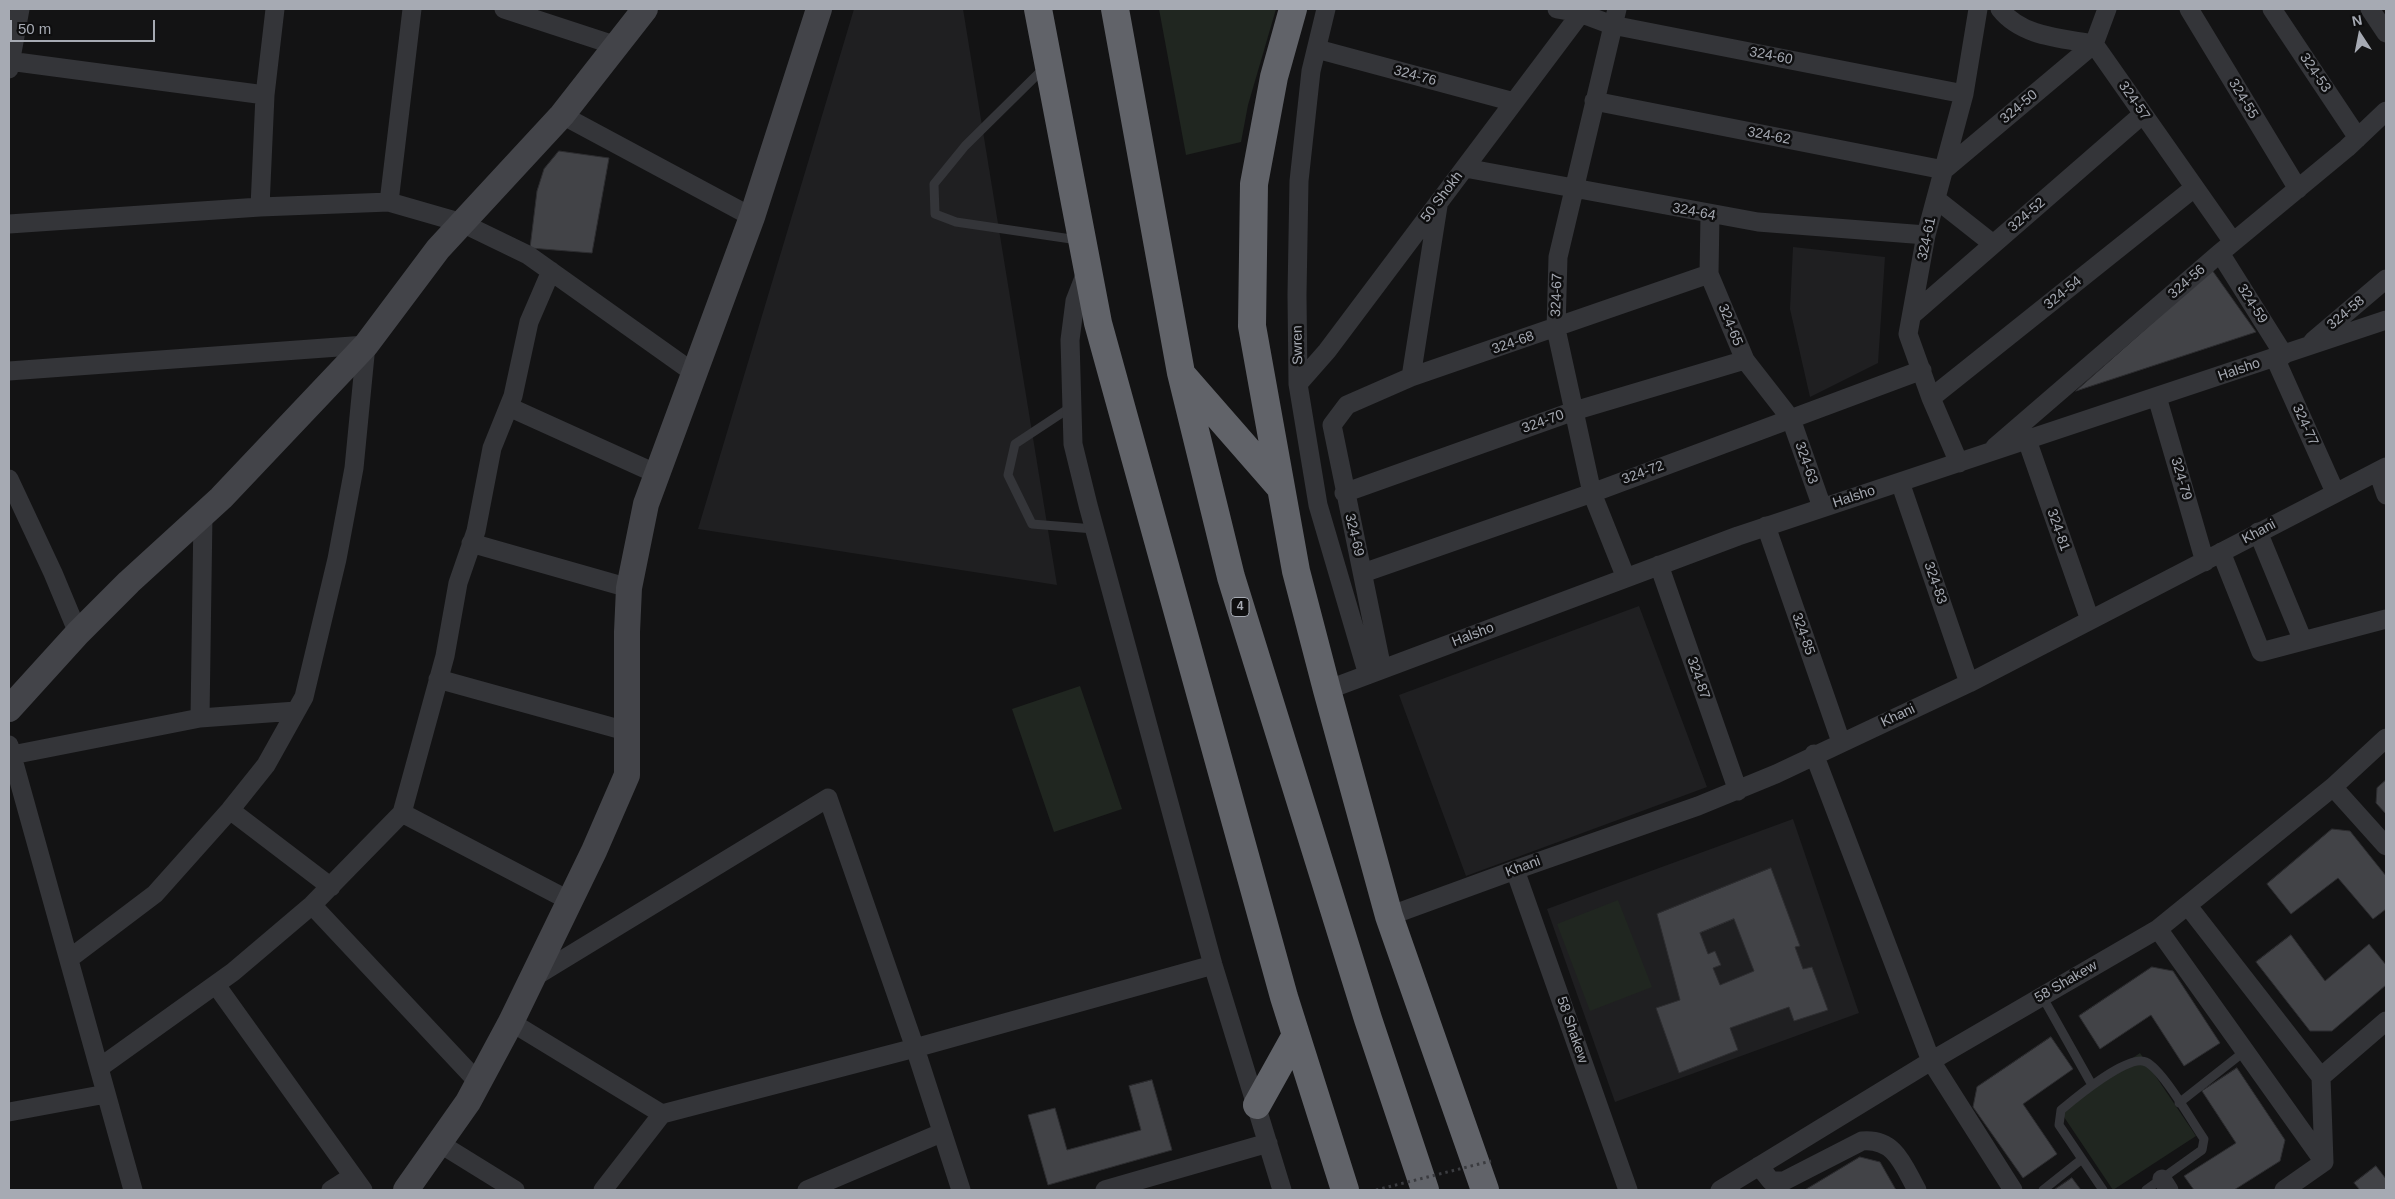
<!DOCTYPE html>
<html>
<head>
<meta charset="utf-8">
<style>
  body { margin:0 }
  #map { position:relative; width:2395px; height:1199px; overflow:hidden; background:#131314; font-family:Arial,sans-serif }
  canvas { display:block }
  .frame { position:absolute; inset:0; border:10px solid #a6aab3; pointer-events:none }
  .north { position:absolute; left:2335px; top:10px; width:50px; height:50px; -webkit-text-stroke:4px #0e0e0f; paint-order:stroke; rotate:349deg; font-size:14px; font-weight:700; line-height:20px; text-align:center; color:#a6aab3 }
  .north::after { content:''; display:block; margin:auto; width:18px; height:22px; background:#a6aab3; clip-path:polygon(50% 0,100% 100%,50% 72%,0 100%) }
  .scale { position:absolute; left:10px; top:20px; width:145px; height:22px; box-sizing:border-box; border:2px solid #a6aab3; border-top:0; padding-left:6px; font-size:15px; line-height:18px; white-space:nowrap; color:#a6aab3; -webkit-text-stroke:4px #0e0e0f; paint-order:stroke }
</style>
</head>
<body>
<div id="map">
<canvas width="2395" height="1199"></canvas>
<div class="frame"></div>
<div class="north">N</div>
<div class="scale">50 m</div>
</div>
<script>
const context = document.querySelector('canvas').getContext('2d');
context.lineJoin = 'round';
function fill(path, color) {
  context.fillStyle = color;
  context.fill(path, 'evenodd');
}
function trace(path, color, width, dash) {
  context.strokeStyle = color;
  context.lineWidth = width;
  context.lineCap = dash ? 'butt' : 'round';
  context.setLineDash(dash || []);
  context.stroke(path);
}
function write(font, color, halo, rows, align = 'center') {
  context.font = font + ' Arial,sans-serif';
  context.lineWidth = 5;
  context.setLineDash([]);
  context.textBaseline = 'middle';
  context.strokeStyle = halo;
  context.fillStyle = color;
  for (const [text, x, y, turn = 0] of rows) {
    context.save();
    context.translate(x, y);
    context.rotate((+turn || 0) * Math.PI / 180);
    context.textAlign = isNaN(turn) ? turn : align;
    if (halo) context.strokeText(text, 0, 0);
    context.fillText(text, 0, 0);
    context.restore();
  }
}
const built = new Path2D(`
  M854,9H963L1057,585L698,529Z
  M1793,247L1885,257L1878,363L1810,397L1790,309Z
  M1639,606L1707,787L1466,876L1399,695Z
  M1793,819L1859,1013L1615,1102L1547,909Z`);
const green = new Path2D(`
  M1159,9H1276L1248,105L1241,142L1186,155Z
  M1080,686L1122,809L1054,832L1012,709Z
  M1618,900L1652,987L1590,1011L1557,924Z
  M2140,1053L2196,1136L2113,1190L2058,1108Z`);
const building = new Path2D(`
  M559,151L609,158L592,253L530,248L537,191L544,169Z
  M2212,270L2256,332L2076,391Z
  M2386,780V814L2376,803L2377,788Z
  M2332,829L2350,831L2386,876V909L2373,919L2338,878L2291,914L2267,884Z
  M1771,868L1800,946L1795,947L1803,969L1812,967L1828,1010L1794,1021L1789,1007L1730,1028L1738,1050L1679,1073L1656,1008L1680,1000L1657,914ZM1734,919L1754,971L1720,985L1713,968L1721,965L1715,951L1708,954L1700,933Z
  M2291,935L2325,981L2369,944L2386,965V985L2332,1031H2310L2256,962Z
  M2152,967L2173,971L2220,1043L2184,1066L2151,1015L2100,1049L2079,1016Z
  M2051,1037L2073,1069L2023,1104L2057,1154L2023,1178L1973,1107L1977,1087Z
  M2237,1068L2285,1140L2280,1161L2234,1190H2194L2184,1176L2236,1143L2202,1091Z
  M1152,1080L1172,1150L1048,1185L1028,1115L1055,1108L1067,1150L1141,1130L1129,1086Z
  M1860,1157L1880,1162L1896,1190H1805Z
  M2376,1166L2386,1179V1190H2360L2354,1183Z
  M2072,1178L2081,1190H2054Z`);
const lane = new Path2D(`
  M1045,67L965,146L934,184L935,214L956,222L1078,240
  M1071,407L1015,444L1008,475L1032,524L1094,529
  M2042,996L2092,1085
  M2179,1103L2245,1051
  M2043,1190L2082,1159
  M2103,1190L2059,1125L2061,1110C2074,1099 2129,1053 2146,1062C2163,1070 2192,1122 2204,1139L2202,1150L2146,1190`);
const street = new Path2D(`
  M504,9L614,45
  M1326,9L1311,71L1299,181L1297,295L1298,384L1318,505L1368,675
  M1557,9L1580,13L1612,25L1964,94
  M1617,9L1558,257L1556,329L1592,493L1626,578
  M2000,9C2022,37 2061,38 2094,44L2233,242
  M2189,9L2298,189
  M2272,9L2358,138
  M2370,9L2386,33
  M1317,49L1514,102
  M9,61L265,95
  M9,69L20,9
  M1594,101L1944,170L2094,44L2107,9
  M562,115L752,217
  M1465,168L1758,222L1926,235
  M1936,199L1993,244
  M389,202L412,9
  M260,207L265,95L275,9
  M1710,215L1709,274L1745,360L1791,419L1822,507
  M9,224L260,207L389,202L462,223L528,255L694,373
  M2220,253L2284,355
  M1087,270L1075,301L1070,340L1073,444L1088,505L1213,965L1282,1190
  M1912,315L2143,114
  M2313,341L2386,279
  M2275,358L2335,492
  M9,371L366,345L354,468L337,559L304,697L266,765L230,810L155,894L69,959
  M1411,377L1438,206
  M1298,384L1327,351L1584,9
  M2157,397L2205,562
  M1931,398L2194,188
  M509,407L657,474
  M2027,440L2090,620
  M1995,447L2220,253L2347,148L2386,111
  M1959,463L1931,398L1908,334L1926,235L1964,94L1978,9
  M2378,472L2386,495
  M9,479L53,573L78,633
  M1900,482L1969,683
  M1344,493L1574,411L1745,360
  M1766,526L1841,742
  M2258,532L2303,641
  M471,543L629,588
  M2221,552L2261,652L2386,619
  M1659,565L1738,791
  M1363,573L1592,493L1922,370
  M1382,669L1332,425L1347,405L1411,377L1709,274
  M438,679L626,731
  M1327,690L1738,536L2386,320
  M200,718L203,514
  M9,745L133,1190
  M1814,754L1931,1061L2013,1190
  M12,755L200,718L296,711
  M2333,787L2386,846
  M230,810L331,887
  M402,813L570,901
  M1515,870L1628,1190
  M312,905L478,1082
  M2188,906L2321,1077
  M1389,916L1515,870L1698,806L1776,774L1969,683L2386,467
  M2158,929L2324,1162
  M531,979L828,798L915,1048L961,1190
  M216,985L363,1190
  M511,1022L662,1114
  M99,1068L233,972L312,905L402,813L445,656L458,583L476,531L492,448L513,396L529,322L551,271
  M9,1112L106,1094
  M439,1143L515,1190
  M1759,1166L1771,1181H1784L1862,1141C1895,1138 1903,1165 1917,1190
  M2162,1179L2169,1190
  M331,1190L353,1176
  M603,1190L662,1114L915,1048L1213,965
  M807,1190L941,1133
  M1105,1190L1268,1143
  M1720,1190L1931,1061L2158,929L2333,787L2386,738
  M2284,1190L2324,1162L2321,1077L2386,1021`);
const secondary = new Path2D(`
  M9,709L78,633L129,582L221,498L366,345L438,249L562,115L645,9
  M406,1190L468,1102L511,1022L594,851L627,775V632L629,588L646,504L752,217L819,9`);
const highway = new Path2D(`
  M1038,9L1098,323L1284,997L1345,1190
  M1115,9L1181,373L1231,577L1368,1019L1425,1190
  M1293,9L1274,77L1254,184L1252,326L1296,571L1327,690L1389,916L1485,1190
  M1183,376L1280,487
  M1257,1105L1296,1035`);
const pathBridge = new Path2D(`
  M1376,1190L1491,1161`);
const shields = [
  [1240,607,18]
];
const shieldNames = [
  ["4",1240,607]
];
const streetNames = [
  ["324-60",1771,56,11],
  ["324-53",2315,73,56],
  ["324-76",1415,76,15],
  ["324-55",2243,99,59],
  ["324-57",2134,101,55],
  ["324-50",2019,107,-40],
  ["324-62",1769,136,11],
  ["50 Shokh",1442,197,-53],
  ["324-64",1694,212,11],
  ["324-52",2027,215,-41],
  ["324-61",1927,239,-78],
  ["324-56",2187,282,-41],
  ["324-54",2063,293,-39],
  ["324-67",1557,295,-88],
  ["324-59",2252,304,57],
  ["324-58",2346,313,-40],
  ["324-65",1730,325,68],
  ["324-68",1513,343,-19],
  ["Swren",1298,345,-91],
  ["Halsho",2239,370,-19],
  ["324-70",1543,422,-20],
  ["324-77",2305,425,66],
  ["324-63",1806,463,71],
  ["324-72",1643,473,-20],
  ["324-79",2181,479,74],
  ["Halsho",1854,497,-18],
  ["324-81",2058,530,71],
  ["Khani",2259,532,-28],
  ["324-69",1354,535,77],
  ["324-83",1935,583,71],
  ["324-85",1803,634,71],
  ["Halsho",1473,635,-21],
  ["324-87",1698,678,71],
  ["Khani",1898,716,-25],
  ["Khani",1523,867,-20],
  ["58 Shakew",2066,982,-30],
  ["58 Shakew",1572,1030,71]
];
fill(built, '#1f1f21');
fill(green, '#202620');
fill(building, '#424347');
trace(building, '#2d2d30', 1);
trace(lane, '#343539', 9);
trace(street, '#343539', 19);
trace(secondary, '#434449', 26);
trace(highway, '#616369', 28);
trace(pathBridge, '#3b3c40', 3, [2.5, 4]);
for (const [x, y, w] of shields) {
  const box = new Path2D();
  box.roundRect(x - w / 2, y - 9.5, w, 19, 4);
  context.fillStyle = '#0e0e0f';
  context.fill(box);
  trace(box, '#a6aab3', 1);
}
write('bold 12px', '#a6aab3', null, shieldNames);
write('14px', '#a6aab3', '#0e0e0f', streetNames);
</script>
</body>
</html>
